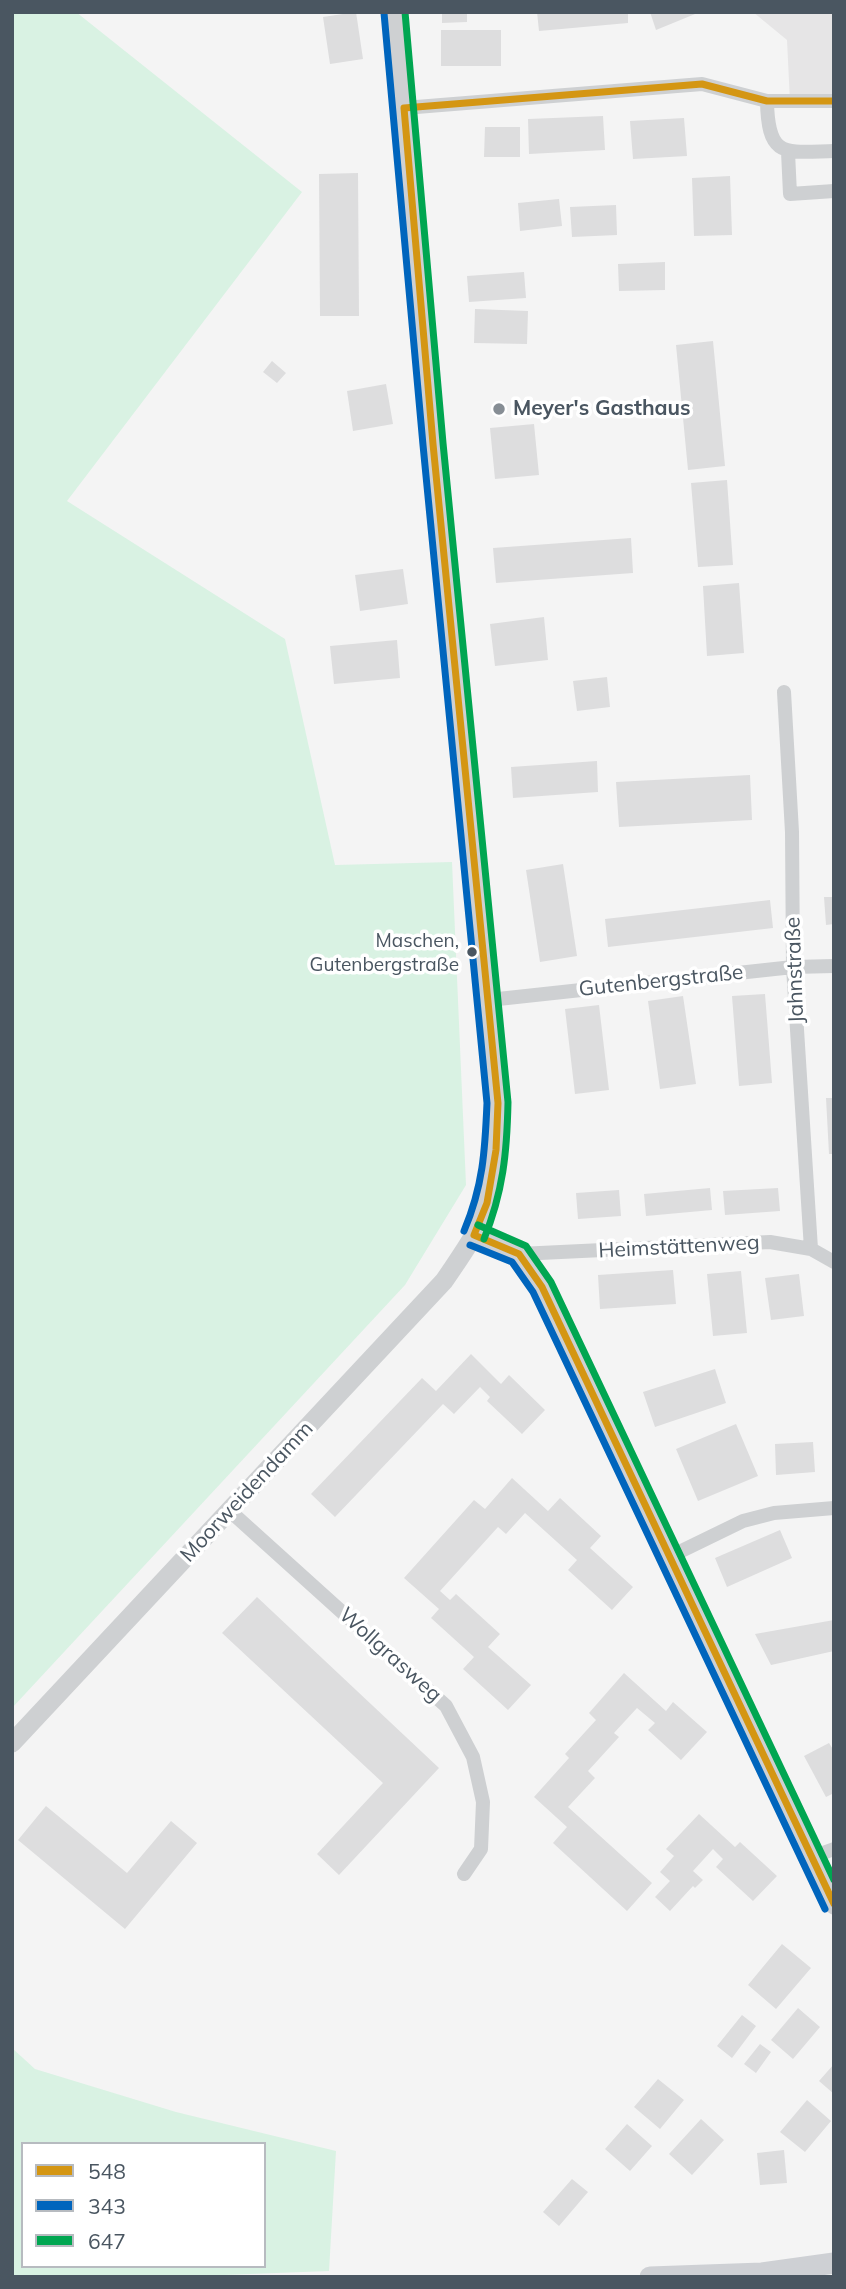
<!DOCTYPE html>
<html>
<head>
<meta charset="utf-8">
<style>
  body { margin:0 }
  #map { position:relative; width:846px; height:2289px; overflow:hidden; background:#f4f4f4; font-family:Mulish,sans-serif }
  canvas { display:block }
  .frame { position:absolute; inset:0; border:14px solid #4a5661; pointer-events:none }
  .legend { position:absolute; left:21px; top:2142px; width:245px; height:126px; box-sizing:border-box; background:#fff; border:2px solid #b7bbc0; margin:0; padding:9px 12px; list-style:none; font-size:21px; color:#4a5661 }
  .legend li { display:flex; align-items:center; gap:14px; height:35px }
  .legend b { width:35px; border:2px solid #b7bbc0 }
</style>
</head>
<body>
<div id="map">
<canvas width="846" height="2289"></canvas>
<div class="frame"></div>
<ul class="legend">
<li><b style="height:9px;background:#d49613"></b>548</li>
<li><b style="height:9px;background:#0065bd"></b>343</li>
<li><b style="height:9px;background:#00a651"></b>647</li>
</ul>
</div>
<script>
const context = document.querySelector('canvas').getContext('2d');
context.lineJoin = 'round';
function fill(path, color) {
  context.fillStyle = color;
  context.fill(path, 'evenodd');
}
function trace(path, color, width, dash) {
  context.strokeStyle = color;
  context.lineWidth = width;
  context.lineCap = dash ? 'butt' : 'round';
  context.setLineDash(dash || []);
  context.stroke(path);
}
function write(font, color, halo, rows, align = 'center') {
  context.font = font + ' Mulish,sans-serif';
  context.lineWidth = 7;
  context.setLineDash([]);
  context.textBaseline = 'middle';
  context.strokeStyle = halo;
  context.fillStyle = color;
  for (const [text, x, y, turn = 0] of rows) {
    context.save();
    context.translate(x, y);
    context.rotate((+turn || 0) * Math.PI / 180);
    context.textAlign = isNaN(turn) ? turn : align;
    if (halo) context.strokeText(text, 0, 0);
    context.fillText(text, 0, 0);
    context.restore();
  }
}
const education = new Path2D(`
  M753,12H834V101L790,102L787,40Z`);
const green = new Path2D(`
  M12,12H76L302,192L67,501L285,639L335,865L452,862L466,1185L405,1285L12,1708Z
  M12,2048L35,2069L176,2112L336,2151L329,2271L172,2277H12ZM23,2144H264V2266H23Z`);
const building = new Path2D(`
  M356,12L363,59L330,64L323,17Z
  M442,12H467V22L442,23Z
  M537,12H628V23L539,31Z
  M650,12H700L656,30Z
  M441,30H501V66H441Z
  M603,116L605,150L529,154L528,119Z
  M684,118L687,156L633,159L630,121Z
  M485,127H520V157H484Z
  M358,173L359,316H320L319,174Z
  M730,176L732,235L694,236L692,178Z
  M559,199L562,226L520,231L518,203Z
  M616,205L617,235L572,237L570,207Z
  M665,262V290L619,291L618,264Z
  M524,272L526,298L469,302L467,276Z
  M475,309L528,311L527,344L474,343Z
  M713,341L725,466L688,470L676,345Z
  M272,361L286,373L277,383L263,372Z
  M386,384L393,424L353,431L347,391Z
  M534,424L539,475L495,479L490,428Z
  M727,480L733,565L698,567L691,483Z
  M631,538L633,573L496,583L493,548Z
  M403,569L408,604L360,611L355,575Z
  M739,583L744,653L707,656L703,586Z
  M544,617L548,660L495,666L490,624Z
  M397,640L400,678L334,684L330,646Z
  M607,677L610,707L577,711L573,681Z
  M597,761L598,792L513,798L511,767Z
  M750,775L752,820L619,827L616,782Z
  M563,864L577,956L540,962L526,870Z
  M824,897H834V924L826,925Z
  M770,900L773,928L608,947L605,919Z
  M765,994L772,1083L739,1086L732,996Z
  M683,996L696,1084L660,1089L648,1001Z
  M599,1005L609,1090L575,1094L565,1009Z
  M826,1098H834V1154H829Z
  M710,1188L712,1210L646,1216L644,1194Z
  M778,1188L780,1211L725,1215L723,1191Z
  M619,1190L621,1216L578,1219L576,1193Z
  M673,1270L676,1304L600,1309L598,1275Z
  M741,1271L747,1333L713,1336L707,1274Z
  M799,1274L804,1316L771,1320L765,1278Z
  M471,1354L501,1384L509,1375L545,1410L522,1434L487,1401L490,1397L480,1387L454,1414L443,1404L335,1517L311,1494L422,1378L436,1391Z
  M715,1369L726,1403L655,1427L643,1392Z
  M736,1424L758,1476L698,1501L676,1449Z
  M813,1442L815,1472L776,1475L775,1444Z
  M512,1478L548,1511L560,1498L601,1536L590,1548L633,1587L612,1610L568,1570L577,1560L525,1513L506,1534L498,1527L440,1591L450,1600L456,1594L500,1634L488,1647L531,1685L508,1710L463,1669L474,1657L431,1618L439,1609L404,1578L474,1500L485,1509Z
  M780,1530L792,1558L727,1587L715,1558Z
  M257,1597L439,1768L339,1875L317,1854L383,1783L222,1633Z
  M834,1620V1651L771,1665L755,1634Z
  M624,1673L666,1711L673,1702L707,1732L681,1760L648,1730L655,1723L637,1708L614,1733L619,1737L588,1771L595,1778L568,1807L652,1883L627,1911L553,1843L567,1827L534,1797L569,1758L565,1754L596,1720L589,1713Z
  M829,1743L834,1751V1793L826,1797L804,1756Z
  M46,1806L127,1873L171,1821L197,1843L125,1929L18,1840Z
  M699,1814L735,1847L740,1842L777,1876L753,1901L716,1867L723,1859L713,1849L693,1871L703,1880L695,1888L693,1886L670,1911L655,1897L670,1881L660,1872L674,1856L666,1849Z
  M782,1944L811,1968L776,2009L748,1985Z
  M798,2008L820,2027L793,2059L771,2040Z
  M742,2015L756,2026L732,2058L717,2046Z
  M760,2044L771,2052L756,2073L744,2064Z
  M834,2064V2094L819,2081Z
  M658,2079L684,2100L660,2129L634,2107Z
  M807,2100L831,2121L805,2152L780,2132Z
  M701,2119L724,2140L692,2175L669,2154Z
  M627,2124L652,2146L630,2171L605,2149Z
  M784,2150L787,2183L760,2185L757,2153Z
  M572,2179L588,2192L559,2226L543,2212Z`);
const minor = new Path2D(`
  M767,101C768,159 785,152 834,151
  M404,108L702,84L767,101H834
  M788,152L790,194L834,191
  M784,692L792,832L793,967L811,1249
  M489,1000L793,967L834,966
  M519,1254L770,1242L811,1249L834,1262
  M230,1511L446,1706L473,1757L483,1802L481,1849L464,1874
  M669,1557L743,1521L774,1513L834,1508
  M812,1857L834,1849`);
const tertiary = new Path2D(`
  M474,1235L519,1254L542,1287L834,1905
  M12,1743L444,1281C454,1266 465,1251 474,1235C495,1196 496,1147 498,1103L433,444L394,12`);
const secondary = new Path2D(`
  M650,2277L762,2273L834,2263`);
const bus1 = new Path2D(`
  M404,108L433,444L498,1103L496,1150L487,1203L474,1235
  M404,108L702,84L767,101H834
  M474,1235L519,1254L542,1287L834,1904`);
const bus2 = new Path2D(`
  M384,13L423,445L487,1103C485,1151 483,1186 464,1231
  M470,1245L512,1262L533,1292L825,1909`);
const bus3 = new Path2D(`
  M405,12L443,443L508,1102C507,1153 503,1192 484,1239
  M478,1225L526,1246L551,1282L834,1880`);
const markers = [
  [499,409,7,"#868d94"],
  [472,952,6,"#4a5661"]
];
const busNames = [
  ["Maschen,",459,941],
  ["Gutenbergstraße",459,965]
];
const poiNames = [
  ["Meyer's Gasthaus",513,409]
];
const streetNames = [
  ["Jahnstraße",795,970,-92],
  ["Gutenbergstraße",661,981,-6],
  ["Heimstättenweg",679,1247,-3],
  ["Moorweidendamm",247,1492,-47],
  ["Wollgrasweg",390,1655,42]
];
fill(education, '#e6e5e6');
fill(green, '#d9f2e3');
fill(building, '#ddddde');
trace(minor, '#ced0d2', 14);
trace(tertiary, '#ced0d2', 19);
trace(secondary, '#ced0d4', 21);
trace(bus1, '#d49613', 7);
trace(bus2, '#0065bd', 7);
trace(bus3, '#00a651', 7);
for (const [x, y, r, color] of markers) {
  const dot = new Path2D();
  dot.arc(x, y, r, 0, 2 * Math.PI);
  context.fillStyle = color;
  context.fill(dot);
  trace(dot, '#fff', 2.5);
}
write('19px', '#4a5661', '#fff', busNames, 'right');
write('bold 21px', '#4a5661', '#fff', poiNames, 'left');
write('21px', '#4a5661', '#fff', streetNames);
</script>
</body>
</html>
